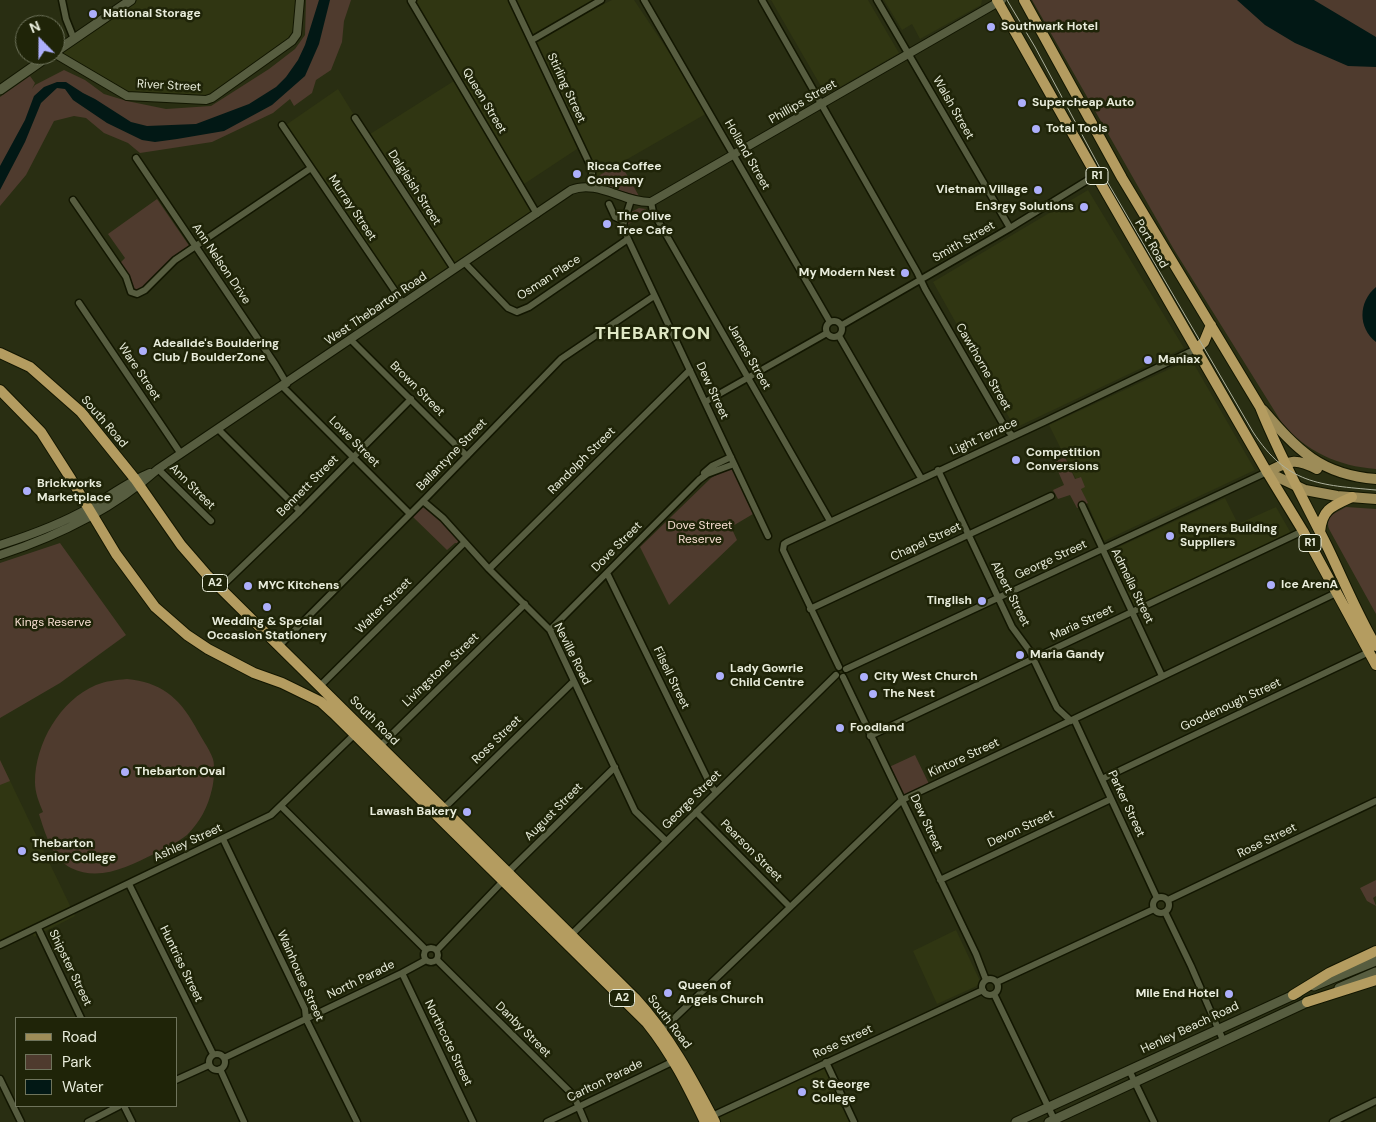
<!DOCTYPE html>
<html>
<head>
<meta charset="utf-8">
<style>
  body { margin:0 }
  #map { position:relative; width:1376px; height:1122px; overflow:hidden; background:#292e12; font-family:"DM Sans",sans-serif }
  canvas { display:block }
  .legend { position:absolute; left:15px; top:1017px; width:162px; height:90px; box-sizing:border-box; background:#1f2408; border:1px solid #6f745c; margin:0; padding:6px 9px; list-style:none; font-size:15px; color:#e8ecdb }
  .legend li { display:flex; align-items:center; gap:10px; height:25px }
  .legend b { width:25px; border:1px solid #6f745c }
  .north { position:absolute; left:15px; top:15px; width:50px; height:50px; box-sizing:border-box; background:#1f2408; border:1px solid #6f745c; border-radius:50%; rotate:338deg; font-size:14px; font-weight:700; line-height:20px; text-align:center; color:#e8ecdb }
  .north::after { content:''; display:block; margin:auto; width:18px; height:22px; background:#adaffb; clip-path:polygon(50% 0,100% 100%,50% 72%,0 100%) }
</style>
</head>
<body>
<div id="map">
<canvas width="1376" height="1122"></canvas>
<ul class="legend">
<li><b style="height:6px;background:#9d8c58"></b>Road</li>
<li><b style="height:14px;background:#4f3b2e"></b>Park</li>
<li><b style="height:14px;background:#021815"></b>Water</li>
</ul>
<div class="north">N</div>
</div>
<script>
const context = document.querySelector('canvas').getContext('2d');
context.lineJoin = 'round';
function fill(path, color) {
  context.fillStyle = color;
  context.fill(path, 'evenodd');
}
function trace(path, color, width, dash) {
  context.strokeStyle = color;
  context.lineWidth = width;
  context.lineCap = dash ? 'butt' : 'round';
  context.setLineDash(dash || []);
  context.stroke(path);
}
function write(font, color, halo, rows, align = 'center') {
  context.font = font + ' "DM Sans",sans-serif';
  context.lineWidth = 5;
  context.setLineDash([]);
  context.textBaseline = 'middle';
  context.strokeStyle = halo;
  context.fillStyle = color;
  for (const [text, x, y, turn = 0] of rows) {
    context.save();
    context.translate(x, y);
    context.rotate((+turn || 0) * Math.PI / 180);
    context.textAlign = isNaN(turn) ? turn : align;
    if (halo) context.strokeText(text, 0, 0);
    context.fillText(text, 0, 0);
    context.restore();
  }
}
const built = new Path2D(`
  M131,0H300L297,34L212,98L127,96L55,52Z
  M413,0H594L538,37L612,0H634L709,112L593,179L580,147L521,186L537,214L403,303L283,127L338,89L367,136L457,79Z
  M771,0H868L899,53L826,95Z
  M884,0H982L981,5L920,39L912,24L902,30Z
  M1088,190L1184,348L1015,428L933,282Z
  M1191,359L1255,470L1104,541L1081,489L1080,477L1076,479L1049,425Z
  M1225,498L1238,524L1276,507L1292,535L1135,609L1108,552Z
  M0,760L75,916L34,937L32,931L0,945Z
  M956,930L980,981L979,985L937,1004L913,951Z
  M826,1062L854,1122H715L712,1116Z`);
const green = new Path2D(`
  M306,0H351L344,21L342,42L331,70L316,80L312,93L294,106L290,99L273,113L212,142L140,153L128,143L104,133L86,118L74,116L54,121L26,175L0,206V97L30,76L35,83L32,89L35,85L64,70L85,80L104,94L127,101L166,109L211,106L269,69L295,49L305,35Z
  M1032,0H1376V469C1338,466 1307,452 1282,423L1173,248Z
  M620,164L623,168L639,196L608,187L600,182L598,176Z
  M157,199L190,247L140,291H134L131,280L120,263L125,258L108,234Z
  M639,208L646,209L648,213L627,225L631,212Z
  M1065,457L1075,479L1081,477L1085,487L1081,489L1088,503L1077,508L1070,495L1058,499L1053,490L1064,485L1054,462Z
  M732,466L753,514L731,527L737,540L669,605L640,547L711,478Z
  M423,507L442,520L459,540L457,543H455L447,550L413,517Z
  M1346,507L1376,509V614L1329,529C1325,516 1335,513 1346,507Z
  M60,543L126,635L60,683L0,718V563Z
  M127,679C160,682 179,697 195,726C200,736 209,748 213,759C215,766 214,782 212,789C208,807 200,822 187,835C177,843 165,848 154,854C129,866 100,882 71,868C52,858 45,833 39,814L43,812C39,802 35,793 35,782C35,744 60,700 96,685C106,681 116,680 127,679Z
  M915,755L930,786L902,800L887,768Z
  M0,760L10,781L0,785Z
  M1376,880V896L1373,898L1376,906L1367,901L1360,888Z`);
const water = new Path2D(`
  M319,0H330L319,44L305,76L272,105L224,131L177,139L155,142L142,140L107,123L73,100L65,89L57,88L41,103L25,142L0,190V166L25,120L34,96L44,87L57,82H66L83,93L95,99L131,122L147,126L196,124L249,104L276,87L286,77L298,60L305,45Z
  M1237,0H1314L1376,37V67L1348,66L1295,43L1265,25Z
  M1376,287V342C1358,328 1358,302 1376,287Z`);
const minor = new Path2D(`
  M62,0L66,19L74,39
  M413,0L411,1L537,214
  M512,0L592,169V187
  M644,0L830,322
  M762,0L917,272L925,289L1006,429L1013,436
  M877,0L1010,228
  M532,40L601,0
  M355,118L454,269
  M282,125L403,303
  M136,158L275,364L287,384
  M73,200L126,277L131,292L137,294L145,290L175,260L311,168
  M631,200L623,225L628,239L768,536
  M651,202L653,212L656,217L830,521
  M609,204L615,217L624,221
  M464,262L508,308L517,312L529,307L628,239
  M79,303L181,454
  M826 329a8 8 0 1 1 16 0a8 8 0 1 1-16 0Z
  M842,325L1010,228L1096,175
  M839,336L921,478
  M350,339L467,456
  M283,387L410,514
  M705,402L827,333
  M218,429L300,511
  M158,469L211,521
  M938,470L1012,627L1029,650L1057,708L1071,721
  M704,473L712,466L731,457
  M423,501L443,518L489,569L550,630L635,811L666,841
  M1082,505L1162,676
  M489,569L690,370
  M607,573L711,786L716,792
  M220,588L300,511L411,399
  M810,609L1051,496
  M550,630L699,480L707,474L734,464
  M279,646L423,501L561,359L654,296
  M839,667L783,550L784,544L787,542L1044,422L1196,349
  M846,669L1267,472
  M843,677L976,954L986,980
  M320,686L464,543
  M1074,719L1157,898
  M870,736L1303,531
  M378,748L525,604
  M1102,779L1369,652
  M282,807L426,950
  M442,810L573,682
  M696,812L790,907
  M223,839L305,1009L306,1019L357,1122
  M940,880L1111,799
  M129,884L213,1054
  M1153 905a8 8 0 1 1 16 0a8 8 0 1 1-16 0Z
  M1168,900L1376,801
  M1165,912L1191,966L1223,1040
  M38,928L81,1018
  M569,937L836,675
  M0,945L271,815L357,732
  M424 955a7 7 0 1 1 14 0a7 7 0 1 1-14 0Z
  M437,950L504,880L508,872L615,767
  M437,960L574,1096L585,1122
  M402,973L473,1122
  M982 987a8 8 0 1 1 16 0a8 8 0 1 1-16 0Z
  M997,982L1154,909
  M994,994L1054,1119
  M662,1030L902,800L1074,719L1336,593
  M209 1062a8 8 0 1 1 16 0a8 8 0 1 1-16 0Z
  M224,1058L402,973L426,960
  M826,1062L854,1122
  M220,1069L244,1122
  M1129,1070L1154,1122
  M0,1079L21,1122
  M176,1080L209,1065
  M124,1106L132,1122
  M712,1116L983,990
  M88,1122L119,1106
  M547,1122L674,1061
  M1333,1122L1376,1101`);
const tertiary = new Path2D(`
  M55,52L59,56L127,96L206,100L212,98L292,41L297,34L300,0
  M0,545C31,535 61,524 89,508C110,496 128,482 150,473
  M0,555C58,536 112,510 158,469L571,190C597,179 624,203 651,202L1002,0`);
const secondary = new Path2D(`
  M55,52L131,0
  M0,90L50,55
  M1314,986L1376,961
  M1339,988L1376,972
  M1016,1122L1298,993
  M1049,1122L1312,1000`);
const primary = new Path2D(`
  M1263,410C1297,450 1321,475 1376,479
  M1267,472L1305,490L1337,496L1376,499
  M1267,472C1290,461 1294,457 1317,469`);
const trunk = new Path2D(`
  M997,0L1096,175L1267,472L1303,531L1376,665
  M1024,0L1122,178L1260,407C1279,455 1304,500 1327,546C1343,579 1357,614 1376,646
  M1196,349L1204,342L1211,325
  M0,353L30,367L81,412L135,479L181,545L207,575L635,998C669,1035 692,1078 715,1122
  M0,390L41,432L71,479L116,554L155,607L187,635L208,649L254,673L282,683L321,702L333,713L647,1023C672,1054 688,1087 705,1122
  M1320,532C1322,509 1332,506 1352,497
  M1293,995L1329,973L1376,951
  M1307,1002L1376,980`);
const tram = new Path2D(`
  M1007,0L1035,47L1108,183L1253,432C1287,484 1319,485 1376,490`);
const markers = [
  [93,14,5,"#adaffb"],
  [991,27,5,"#adaffb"],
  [1022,103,5,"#adaffb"],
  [1036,129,5,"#adaffb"],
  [577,174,5,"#adaffb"],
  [1038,190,5,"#adaffb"],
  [1084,207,5,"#adaffb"],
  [607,224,5,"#adaffb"],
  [905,273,5,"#adaffb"],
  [143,351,5,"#adaffb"],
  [1148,360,5,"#adaffb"],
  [1016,460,5,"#adaffb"],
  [27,491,5,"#adaffb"],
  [1170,536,5,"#adaffb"],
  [1271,585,5,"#adaffb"],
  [248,586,5,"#adaffb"],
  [982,601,5,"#adaffb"],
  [267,607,5,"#adaffb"],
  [1020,655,5,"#adaffb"],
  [720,676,5,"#adaffb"],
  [864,677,5,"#adaffb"],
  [873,694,5,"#adaffb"],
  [840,728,5,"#adaffb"],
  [125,772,5,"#adaffb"],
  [467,812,5,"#adaffb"],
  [22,851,5,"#adaffb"],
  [668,993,5,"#adaffb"],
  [1229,994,5,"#adaffb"],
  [802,1092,5,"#adaffb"]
];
const shields = [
  [1097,176,22],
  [1310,543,22],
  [215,583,25],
  [622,998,25]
];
const shieldNames = [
  ["R1",1097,176],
  ["R1",1310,543],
  ["A2",215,583],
  ["A2",622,998]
];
const poiNames = [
  ["National Storage",103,14],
  ["Southwark Hotel",1001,27],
  ["Supercheap Auto",1032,103],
  ["Total Tools",1046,129],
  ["Ricca Coffee",587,167],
  ["Company",587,181],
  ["Vietnam Village",1028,190,"right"],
  ["En3rgy Solutions",1074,207,"right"],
  ["The Olive",617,217],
  ["Tree Cafe",617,231],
  ["My Modern Nest",895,273,"right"],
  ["Adealide's Bouldering",153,344],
  ["Club / BoulderZone",153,358],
  ["Maniax",1158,360],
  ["Competition",1026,453],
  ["Conversions",1026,467],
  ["Brickworks",37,484],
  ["Marketplace",37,498],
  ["Rayners Building",1180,529],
  ["Suppliers",1180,543],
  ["Ice ArenA",1281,585],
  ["MYC Kitchens",258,586],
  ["Tinglish",972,601,"right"],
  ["Wedding & Special",267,622,"center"],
  ["Occasion Stationery",267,636,"center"],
  ["Maria Gandy",1030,655],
  ["Lady Gowrie",730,669],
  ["Child Centre",730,683],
  ["City West Church",874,677],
  ["The Nest",883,694],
  ["Foodland",850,728],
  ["Thebarton Oval",135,772],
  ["Lawash Bakery",457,812,"right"],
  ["Thebarton",32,844],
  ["Senior College",32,858],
  ["Queen of",678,986],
  ["Angels Church",678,1000],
  ["Mile End Hotel",1219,994,"right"],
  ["St George",812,1085],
  ["College",812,1099]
];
const streetNames = [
  ["River Street",169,86,3],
  ["Stirling Street",566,88,65],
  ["Queen Street",484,101,59],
  ["Phillips Street",803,102,-30],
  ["Walsh Street",953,108,60],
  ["Holland Street",747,155,60],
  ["Dalgleish Street",414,188,57],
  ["Murray Street",352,208,56],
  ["Smith Street",964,242,-30],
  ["Port Road",1151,244,60],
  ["Ann Nelson Drive",221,264,56],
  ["Osman Place",549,278,-33],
  ["West Thebarton Road",376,309,-34],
  ["James Street",749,357,60],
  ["Cawthorne Street",983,367,60],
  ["Ware Street",139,372,56],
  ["Brown Street",417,389,45],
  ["Dew Street",712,391,65],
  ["South Road",104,422,49],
  ["Light Terrace",984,437,-25],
  ["Lowe Street",354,442,45],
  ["Ballantyne Street",452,455,-46],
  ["Randolph Street",582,461,-45],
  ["Bennett Street",308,486,-45],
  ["Ann Street",192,487,45],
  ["Chapel Street",926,542,-25],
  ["Dove Street",617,547,-45],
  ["George Street",1051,560,-25],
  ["Admella Street",1132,586,64],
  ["Albert Street",1010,594,63],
  ["Walter Street",384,606,-45],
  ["Maria Street",1082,623,-25],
  ["Neville Road",572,654,63],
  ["Livingstone Street",441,670,-44],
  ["Filsell Street",671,678,64],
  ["Goodenough Street",1231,705,-25],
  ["South Road",374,721,45],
  ["Ross Street",497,740,-44],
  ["Kintore Street",964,758,-25],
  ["George Street",692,800,-45],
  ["Parker Street",1126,804,65],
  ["August Street",554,812,-45],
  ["Dew Street",926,823,65],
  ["Devon Street",1021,829,-25],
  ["Rose Street",1267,841,-26],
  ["Ashley Street",188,843,-25],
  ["Pearson Street",751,851,45],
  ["Huntriss Street",181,964,64],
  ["Shipster Street",70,968,64],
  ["Wainhouse Street",300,976,66],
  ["North Parade",361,980,-26],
  ["South Road",669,1022,53],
  ["Henley Beach Road",1190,1028,-25],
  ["Danby Street",523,1030,45],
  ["Rose Street",843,1042,-25],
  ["Northcote Street",448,1043,64],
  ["Carlton Parade",605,1081,-26]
];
const parkNames = [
  ["Dove Street",700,526],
  ["Reserve",700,540],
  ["Kings Reserve",53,623]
];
const districtNames = [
  ["THEBARTON",653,334]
];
fill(built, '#303612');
fill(green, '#4f3b2e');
fill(water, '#021815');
trace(minor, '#121600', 9);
trace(tertiary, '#121600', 10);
trace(secondary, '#121600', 11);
trace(primary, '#121600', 12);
trace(trunk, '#121600', 12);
trace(minor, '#575d40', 6);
trace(tertiary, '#575d40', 8);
trace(secondary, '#575d40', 9);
trace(primary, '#9d8c58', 10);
trace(trunk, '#b49c60', 10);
trace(tram, '#adb19d', 1);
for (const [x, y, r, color] of markers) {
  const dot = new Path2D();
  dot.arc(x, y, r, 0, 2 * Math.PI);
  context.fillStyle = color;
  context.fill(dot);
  trace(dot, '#1f2408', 2);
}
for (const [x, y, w] of shields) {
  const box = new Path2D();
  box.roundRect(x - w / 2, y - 8.5, w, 17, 4);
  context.fillStyle = '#1f2408';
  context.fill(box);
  trace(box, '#e8ecdb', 1);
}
write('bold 11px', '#e8ecdb', null, shieldNames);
write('bold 12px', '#e8ecdb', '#1f2408', poiNames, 'left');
write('12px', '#e8ecdb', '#1f2408', streetNames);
write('12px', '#f7ded1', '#1f2408', parkNames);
context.letterSpacing = '1px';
write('bold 18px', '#e1e9c6', '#1f2408', districtNames);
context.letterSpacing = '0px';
</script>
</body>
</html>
